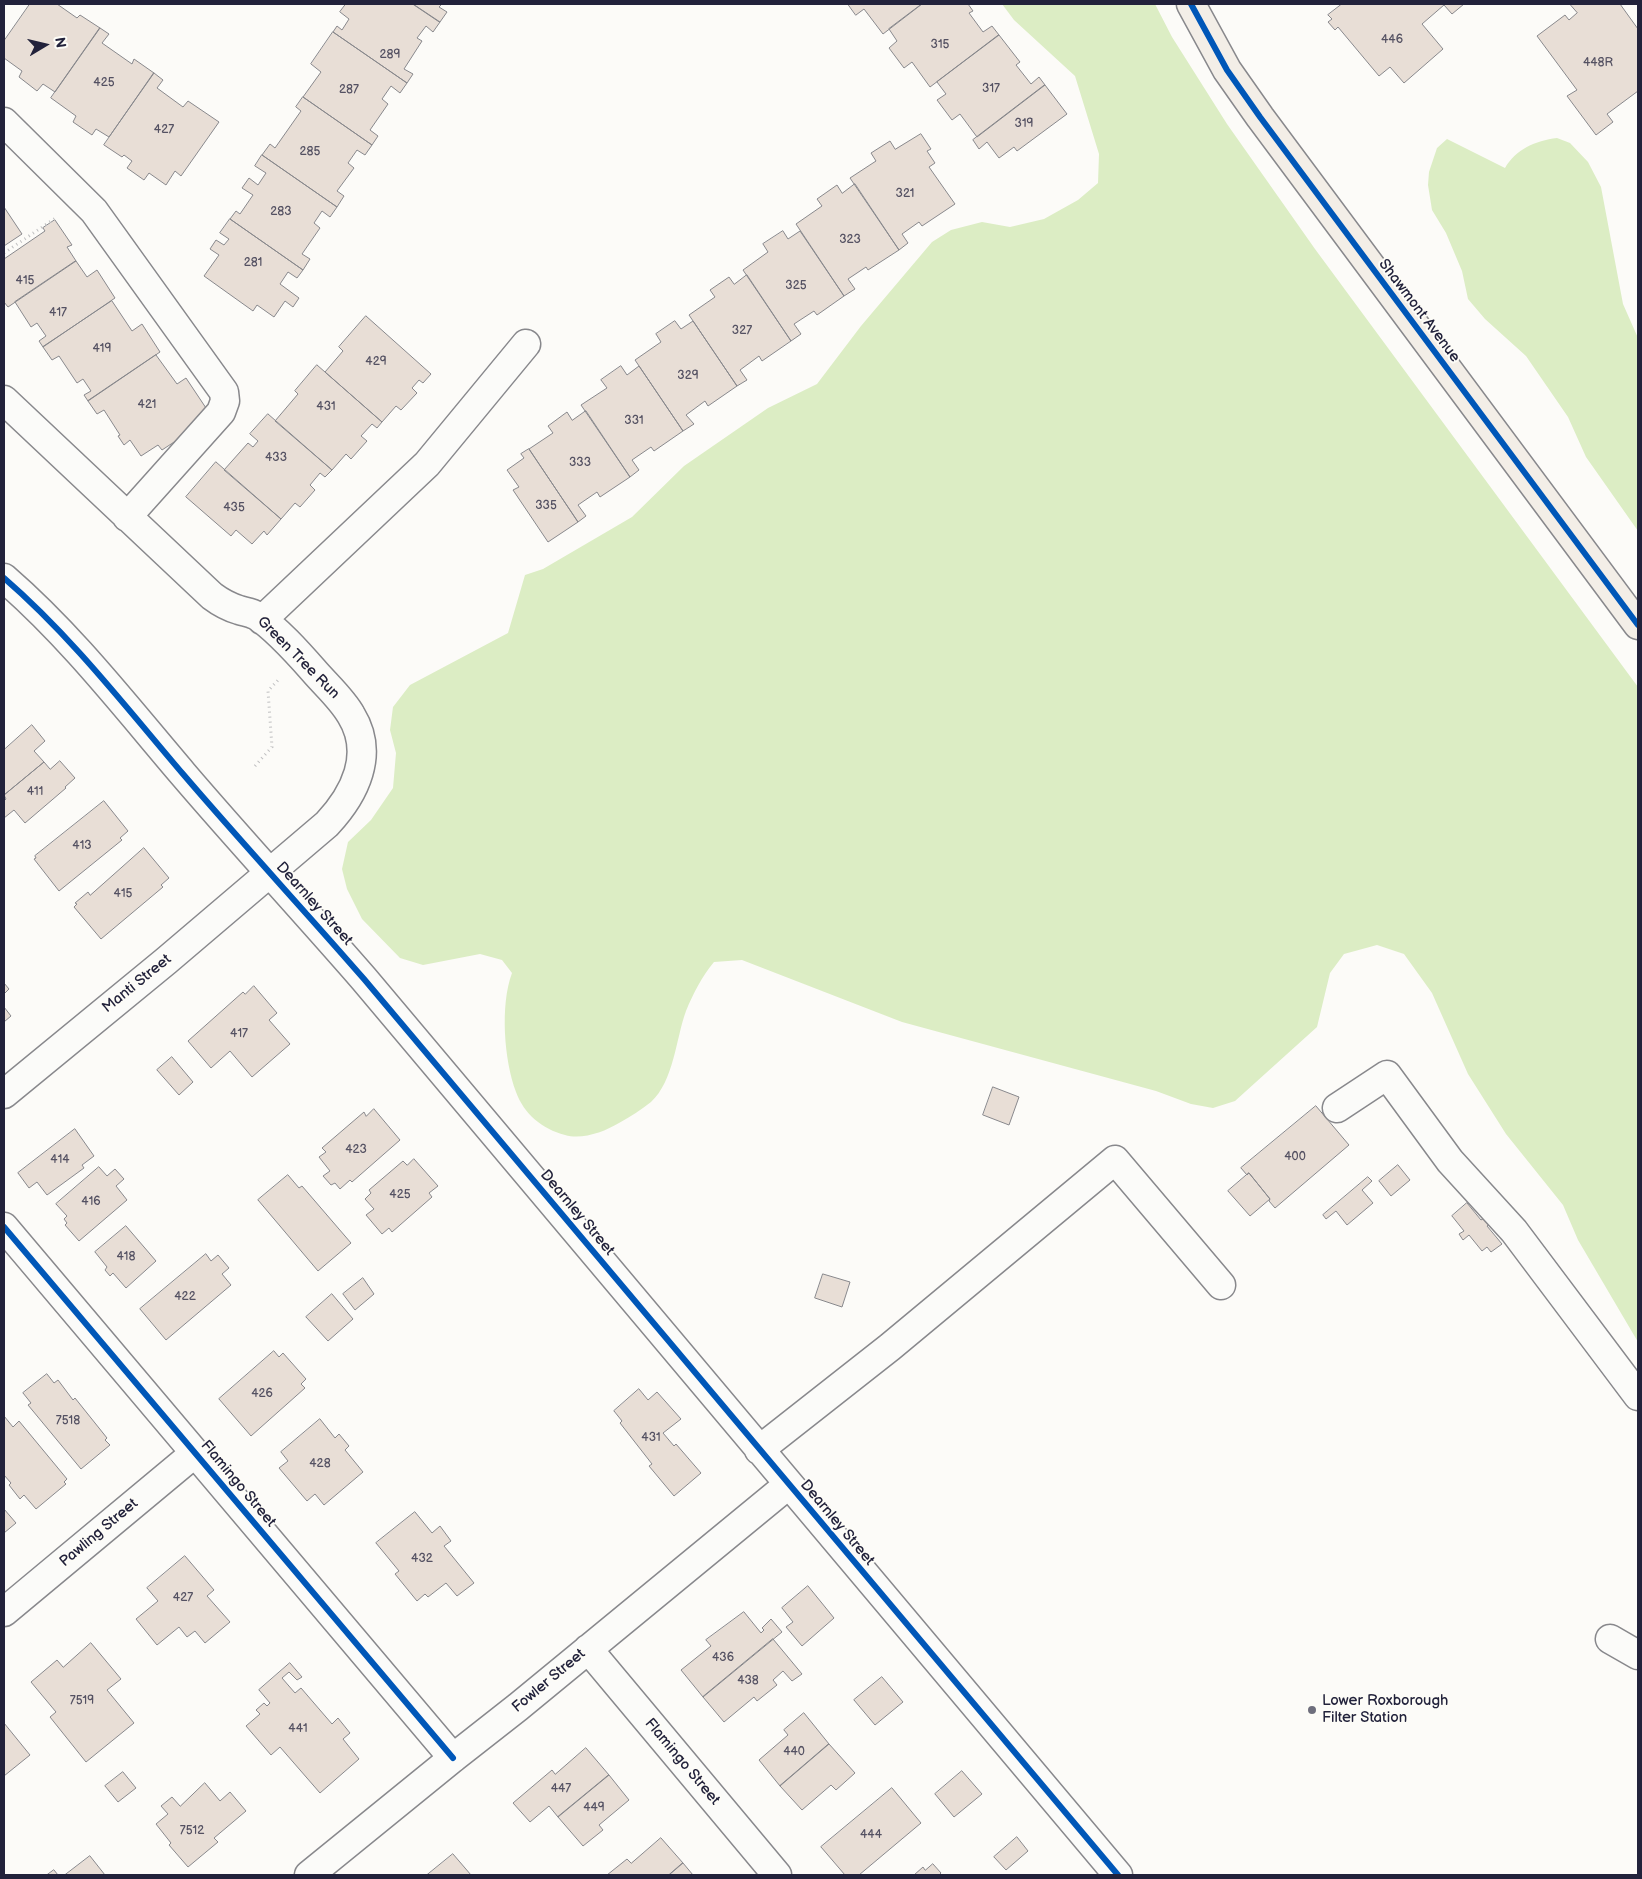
<!DOCTYPE html>
<html>
<head>
<meta charset="utf-8">
<style>
  body { margin:0 }
  #map { position:relative; width:1642px; height:1879px; overflow:hidden; background:#fcfbf8; font-family:"Balsamiq Sans",sans-serif }
  canvas { display:block }
  .frame { position:absolute; inset:0; border:5px solid #22223b; pointer-events:none }
  .north { position:absolute; left:20px; top:20px; width:50px; height:50px; -webkit-text-stroke:4px #fdfcf7; paint-order:stroke; rotate:81deg; font-size:14px; font-weight:700; line-height:20px; text-align:center; color:#22223b }
  .north::after { content:''; display:block; margin:auto; width:18px; height:22px; background:#22223b; clip-path:polygon(50% 0,100% 100%,50% 72%,0 100%) }
</style>
</head>
<body>
<div id="map">
<canvas width="1642" height="1879"></canvas>
<div class="frame"></div>
<div class="north">N</div>
</div>
<script>
const context = document.querySelector('canvas').getContext('2d');
context.lineJoin = 'round';
function fill(path, color) {
  context.fillStyle = color;
  context.fill(path, 'evenodd');
}
function trace(path, color, width, dash) {
  context.strokeStyle = color;
  context.lineWidth = width;
  context.lineCap = dash ? 'butt' : 'round';
  context.setLineDash(dash || []);
  context.stroke(path);
}
function write(font, color, halo, rows, align = 'center') {
  context.font = font + ' "Balsamiq Sans",sans-serif';
  context.lineWidth = 4;
  context.setLineDash([]);
  context.textBaseline = 'middle';
  context.strokeStyle = halo;
  context.fillStyle = color;
  for (const [text, x, y, turn = 0] of rows) {
    context.save();
    context.translate(x, y);
    context.rotate((+turn || 0) * Math.PI / 180);
    context.textAlign = isNaN(turn) ? turn : align;
    if (halo) context.strokeText(text, 0, 0);
    context.fillText(text, 0, 0);
    context.restore();
  }
}
const green = new Path2D(`
  M1002,4H1155L1172,37L1227,124L1315,249L1638,687V1342L1578,1240L1563,1205L1506,1134L1468,1074L1432,993L1404,954L1377,945L1344,954L1330,973L1317,1027L1235,1101L1213,1108L1191,1104L1156,1091L902,1022L742,960L714,962C702,976 693,994 686,1011C676,1038 674,1081 651,1102C641,1110 630,1117 619,1123C604,1132 582,1140 565,1135C542,1129 524,1114 516,1092C504,1060 500,1005 512,973L502,960L480,954L423,965L400,958L362,919L347,889L342,869L348,842L371,820L393,788L396,753L390,730L393,707L410,685L508,633L525,575L543,569L632,517L684,466L768,408L817,384L861,326L932,242L951,230L982,222L1010,227L1044,219L1078,200L1098,183L1099,154L1075,76L1014,20Z
  M1557,138L1570,143L1588,162L1601,187L1623,304L1638,338V531L1586,457L1568,417L1526,356L1485,319L1468,299L1462,271L1446,233L1432,210L1428,185L1429,172L1437,148L1447,139L1505,168C1516,149 1535,141 1557,138Z`);
const building = new Path2D(`
  M30,4H57L77,18L80,15L100,28L55,92L43,84L37,91L19,77L22,71L4,58V41Z
  M346,4H413L440,22L433,32L426,26L417,38L422,41L404,69L413,74L407,83L333,32L337,26L342,30L349,19L340,12Z
  M413,4H442L439,7L447,12L440,22Z
  M848,4H922L883,34L864,9L856,15Z
  M922,4H968L973,11L969,13L983,32L992,26L999,35L930,87L912,62L904,68L889,48L897,41L889,29Z
  M1342,4H1464L1452,14L1444,5L1422,24L1443,49L1404,83L1390,67L1379,76L1338,27L1335,30L1328,22L1332,19L1328,15Z
  M1570,4H1620L1638,29V91L1607,114L1613,122L1596,135L1567,96L1577,90L1537,36L1565,15L1569,20L1577,13Z
  M100,28L109,34L102,43L132,64L134,59L154,73L109,137L96,129L92,135L73,122L76,116L51,98Z
  M333,32L407,83L400,93L391,86L382,99L388,104L370,130L378,136L372,145L303,97L321,72L311,64Z
  M999,35L1020,62L1016,65L1031,84L1039,77L1045,85L977,137L960,114L952,120L937,100L946,94L937,82Z
  M154,73L163,80L157,88L183,107L188,101L219,122L181,176L175,171L166,185L149,173L144,180L127,168L132,161L124,155L122,157L104,145Z
  M1045,85L1067,114L1017,151L1014,147L999,158L987,142L979,149L973,140Z
  M303,97L372,145L365,155L357,150L348,163L354,168L337,191L344,196L337,207L262,155L270,144L275,148L301,111L296,107Z
  M921,134L931,149L927,151L935,163L929,167L955,204L922,226L919,222L902,234L908,243L899,250L850,178L876,161L871,153L890,141L895,149Z
  M262,155L337,207L330,217L322,211L314,223L320,228L302,254L310,259L303,270L230,219L236,211L240,214L253,195L242,188L249,178L258,185L266,173L255,166Z
  M855,184L899,250L868,270L866,267L848,279L855,289L844,296L796,224L822,206L817,199L837,185L842,193Z
  M4,207L22,234L4,246Z
  M230,219L303,270L297,278L288,272L280,284L299,298L293,307L285,301L274,317L257,305L253,311L204,276L219,255L210,249L216,240L224,245L229,239L220,233Z
  M55,220L72,245L67,247L76,261L8,307L4,302V259L45,231L43,228Z
  M783,231L788,239L800,231L844,296L817,315L814,311L794,324L801,334L791,341L743,270L768,252L763,244Z
  M76,261L87,277L97,270L115,298L43,347L39,341L46,336L37,323L31,327L15,302Z
  M747,275L791,341L762,361L759,356L740,370L747,380L737,386L689,315L715,297L710,290L729,277L734,284Z
  M112,301L132,331L142,324L160,352L88,401L84,395L91,391L83,379L77,383L59,356L52,360L43,347Z
  M366,316L431,374L423,383L419,380L412,388L417,393L401,410L396,406L382,422L325,372L343,351L339,347Z
  M675,321L681,329L693,321L737,386L708,406L705,401L686,415L694,424L683,431L635,360L661,342L656,334Z
  M156,355L177,384L186,378L212,417L162,450L158,445L141,456L130,440L124,445L118,436L120,435L104,410L97,414L88,401Z
  M317,365L382,422L377,428L372,424L361,436L367,441L351,459L346,454L332,470L275,421L298,394L295,391Z
  M621,366L627,375L639,366L683,431L654,451L651,447L632,460L639,470L630,477L581,405L607,388L601,380Z
  M586,411L630,477L600,497L597,492L578,505L586,516L578,522L529,449L553,433L548,426L567,412L572,420Z
  M268,414L332,470L325,477L320,473L310,485L315,490L300,507L295,503L281,519L224,470L248,443L253,447L258,441L250,434Z
  M529,449L578,522L548,542L513,490L519,487L507,470L524,458L521,454Z
  M216,462L281,519L267,535L264,531L252,544L236,530L231,536L186,497Z
  M32,725L45,741L34,751L44,762L4,795V750Z
  M60,761L75,778L65,787L66,788L25,823L14,810L4,818V801L6,799L4,795L44,762L50,769Z
  M104,801L128,831L120,838L122,840L59,891L34,859L36,858L35,856Z
  M144,848L169,878L161,885L163,887L101,939L74,907L77,904L75,903L88,892L90,895Z
  M4,983L9,989L4,994Z
  M254,986L277,1013L269,1020L290,1044L252,1077L230,1051L211,1068L188,1041L243,992L245,994Z
  M4,1007L11,1016L4,1022Z
  M172,1057L193,1082L179,1095L157,1070Z
  M993,1087L1019,1097L1009,1125L983,1115Z
  M1316,1106L1349,1145L1275,1208L1269,1201L1270,1199L1249,1173L1247,1175L1241,1168Z
  M374,1109L400,1140L352,1182L350,1180L340,1189L335,1183L331,1185L323,1176L330,1171L319,1157L326,1152L322,1148L364,1112L366,1116Z
  M75,1129L94,1156L82,1165L84,1168L47,1195L37,1182L29,1188L18,1173Z
  M414,1159L438,1186L429,1193L432,1197L392,1232L389,1228L382,1234L366,1215L374,1209L365,1199L371,1193L369,1190L403,1161L407,1165Z
  M1398,1165L1410,1180L1391,1196L1379,1181Z
  M99,1167L107,1176L115,1169L124,1179L116,1186L127,1200L79,1241L65,1225L67,1223L64,1219L67,1216L56,1204Z
  M1249,1173L1270,1199L1250,1216L1228,1191Z
  M288,1175L299,1188L302,1186L351,1243L318,1271L258,1200Z
  M1368,1177L1372,1181L1362,1190L1373,1203L1347,1225L1336,1211L1326,1219L1323,1215Z
  M1467,1203L1481,1220L1486,1217L1491,1223L1487,1226L1502,1244L1491,1252L1487,1247L1482,1251L1469,1235L1463,1240L1459,1234L1464,1231L1452,1216Z
  M126,1226L156,1261L126,1288L113,1273L110,1276L105,1270L107,1267L95,1252Z
  M206,1254L211,1261L218,1255L229,1268L222,1274L231,1285L166,1340L140,1309Z
  M823,1274L850,1282L842,1307L815,1298Z
  M363,1278L374,1294L355,1310L343,1294Z
  M332,1294L353,1319L328,1341L306,1317Z
  M274,1351L279,1357L283,1353L306,1379L301,1384L305,1388L251,1436L219,1399Z
  M47,1374L54,1383L58,1380L73,1400L75,1398L107,1438L105,1440L110,1445L81,1469L28,1405L31,1403L23,1393Z
  M639,1389L648,1400L657,1392L681,1419L663,1433L674,1446L676,1444L701,1473L674,1496L649,1466L652,1464L620,1423L622,1421L614,1411Z
  M4,1416L13,1427L19,1421L67,1479L64,1482L66,1484L36,1509L24,1495L20,1499L9,1485L11,1483L4,1475Z
  M320,1419L335,1438L339,1434L349,1446L345,1450L363,1472L324,1505L315,1494L307,1501L279,1468L288,1461L281,1452Z
  M4,1509L16,1523L4,1533Z
  M415,1512L432,1533L440,1526L451,1541L444,1546L474,1583L457,1596L446,1583L428,1597L425,1594L417,1601L395,1574L399,1571L376,1543Z
  M185,1556L214,1590L207,1596L230,1622L205,1643L195,1631L187,1637L179,1627L157,1645L136,1619L158,1601L147,1588Z
  M808,1586L834,1618L802,1646L786,1627L793,1622L782,1608Z
  M744,1612L761,1633L764,1630L762,1628L771,1619L782,1632L703,1697L681,1670L711,1646L706,1640Z
  M773,1639L802,1674L792,1681L783,1671L773,1680L777,1685L757,1701L754,1697L724,1722L703,1697Z
  M91,1643L121,1679L107,1690L134,1723L86,1762L50,1717L56,1712L31,1682L57,1660L63,1667Z
  M290,1663L302,1677L297,1680L289,1672L282,1678L295,1693L301,1688L332,1724L338,1718L350,1733L343,1739L359,1759L320,1793L280,1747L271,1755L246,1726L260,1714L256,1710L264,1703L267,1706L270,1703L259,1690Z
  M882,1677L903,1702L875,1725L854,1700Z
  M804,1713L829,1744L780,1786L759,1760L788,1735L784,1730Z
  M4,1723L30,1755L4,1776Z
  M829,1744L855,1773L836,1790L831,1785L802,1810L780,1786Z
  M586,1748L609,1775L558,1817L549,1806L530,1822L513,1803L552,1770L555,1774Z
  M962,1771L982,1794L954,1817L935,1794Z
  M123,1772L136,1788L118,1802L105,1786Z
  M609,1775L629,1800L599,1825L603,1830L583,1846L558,1817Z
  M205,1783L220,1801L230,1792L246,1811L214,1838L218,1842L188,1867L169,1845L171,1843L156,1824L168,1814L161,1806L172,1797L180,1806Z
  M892,1788L921,1823L859,1875H845L821,1847Z
  M1017,1837L1028,1851L1006,1870L994,1857Z
  M661,1838L683,1863L669,1875H607L627,1859L631,1863Z
  M453,1854L471,1875H427Z
  M90,1856L105,1875H65Z
  M683,1863L693,1875H669Z
  M933,1864L941,1873L939,1875H914L923,1867L925,1870Z
  M54,1870L58,1875H47Z`);
const path = new Path2D(`
  M4,253L57,217
  M255,766L272,747L268,691L280,678`);
const minor = new Path2D(`
  M4,122L94,211L224,392L225,401L221,412L127,517
  M4,400L212,596C220,602 229,607 239,610C245,612 251,612 257,616C276,628 299,654 314,671C326,685 342,699 351,715C375,754 355,794 327,824L166,961L4,1094
  M4,578C71,636 125,706 183,774C242,843 304,910 364,979L1118,1875
  M262,620L427,464L526,344
  M1337,1108L1387,1075L1450,1161L1514,1231L1638,1396
  M4,1227L453,1758
  M759,1450L890,1347L1115,1160L1221,1285
  M4,1612L195,1453
  M1610,1639L1638,1655
  M588,1649L777,1875
  M309,1875L453,1758L518,1707L788,1485`);
const major = new Path2D(`
  M1191,4L1227,70L1260,117L1638,625`);
const cycleway = new Path2D(`
  M1191,4L1227,70L1260,117L1638,625
  M4,578C71,636 125,706 183,774C242,843 304,910 364,979L1118,1875
  M4,1227L453,1758`);
const markers = [
  [1312,1710,5,"#6e6e7d"]
];
const numberNames = [
  ["446",1392,40],
  ["315",940,45],
  ["289",390,55],
  ["448R",1598,63],
  ["425",104,83],
  ["317",991,89],
  ["287",349,90],
  ["319",1024,124],
  ["427",164,130],
  ["285",310,152],
  ["321",905,194],
  ["283",281,212],
  ["323",850,240],
  ["281",253,263],
  ["415",25,281],
  ["325",796,286],
  ["417",58,313],
  ["327",742,331],
  ["419",102,349],
  ["429",376,362],
  ["329",688,376],
  ["421",147,405],
  ["431",326,407],
  ["331",634,421],
  ["433",276,458],
  ["333",580,463],
  ["335",546,506],
  ["435",234,508],
  ["411",35,792],
  ["413",82,846],
  ["415",123,894],
  ["417",239,1034],
  ["423",356,1150],
  ["400",1295,1157],
  ["414",60,1160],
  ["425",400,1195],
  ["416",91,1202],
  ["418",126,1257],
  ["422",185,1297],
  ["426",262,1394],
  ["7518",68,1421],
  ["431",651,1438],
  ["428",320,1464],
  ["432",422,1559],
  ["427",183,1598],
  ["436",723,1658],
  ["438",748,1681],
  ["7519",82,1701],
  ["441",298,1729],
  ["440",794,1752],
  ["447",561,1789],
  ["449",594,1808],
  ["7512",192,1831],
  ["444",871,1835]
];
const streetNames = [
  ["Shawmont Avenue",1419,311,53],
  ["Green Tree Run",298,658,45],
  ["Dearnley Street",314,904,48],
  ["Manti Street",137,984,-39],
  ["Dearnley Street",577,1213,50],
  ["Flamingo Street",238,1484,50],
  ["Dearnley Street",837,1523,50],
  ["Pawling Street",99,1533,-40],
  ["Fowler Street",549,1681,-40],
  ["Flamingo Street",682,1762,50]
];
const poiNames = [
  ["Lower Roxborough",1322,1701],
  ["Filter Station",1322,1718]
];
fill(green, '#dcedc4');
fill(building, '#e8ded6');
trace(building, '#88888c', 1);
trace(minor, '#88888c', 31);
trace(major, '#88888c', 31);
trace(path, '#bfbfc0', 3, [1, 4]);
trace(minor, '#fbfbf9', 28);
trace(major, '#f3eee7', 28);
trace(cycleway, '#0057b8', 6);
for (const [x, y, r, color] of markers) {
  const dot = new Path2D();
  dot.arc(x, y, r, 0, 2 * Math.PI);
  context.fillStyle = color;
  context.fill(dot);
  trace(dot, '#fdfcf7', 2);
}
write('12px', '#545162', null, numberNames);
write('15px', '#22223b', '#fdfcf7', streetNames);
write('15px', '#22223b', '#fdfcf7', poiNames, 'left');
</script>
</body>
</html>
